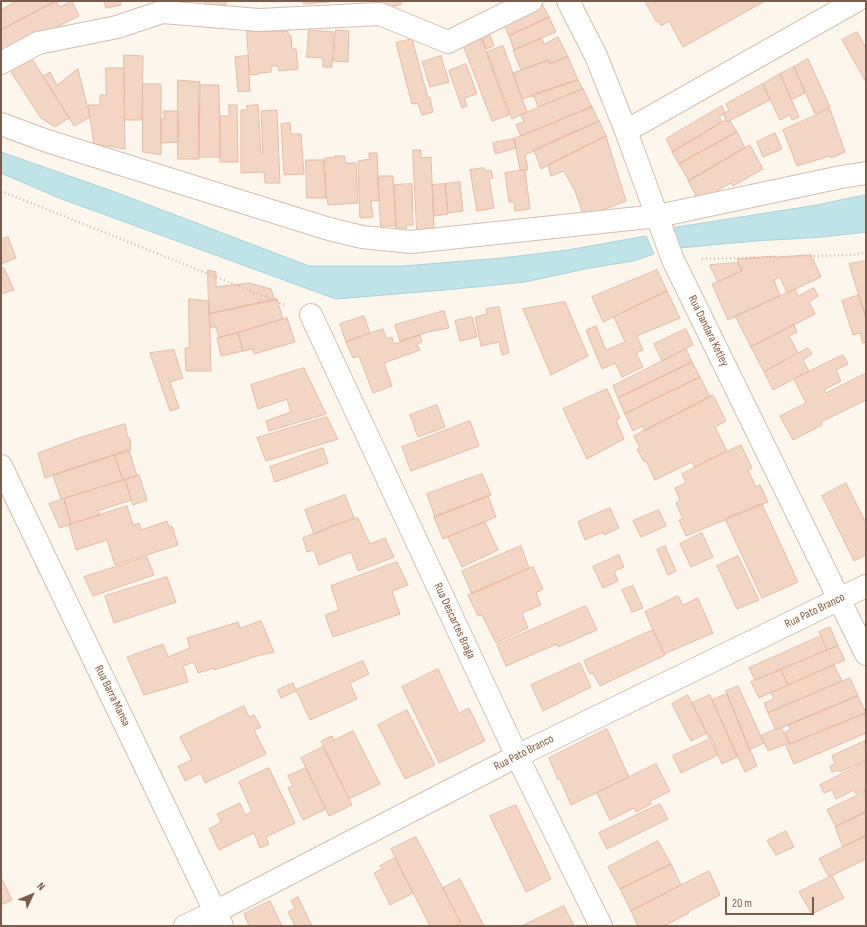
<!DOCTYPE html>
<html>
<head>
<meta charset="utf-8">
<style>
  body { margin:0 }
  #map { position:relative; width:867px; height:927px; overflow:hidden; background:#fdf6ec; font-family:"Sofia Sans Condensed",sans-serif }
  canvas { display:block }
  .frame { position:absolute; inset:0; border:2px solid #7a5c4d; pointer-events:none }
  .north { position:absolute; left:12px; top:875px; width:40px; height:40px; -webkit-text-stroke:3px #fffaf3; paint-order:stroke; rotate:46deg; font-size:11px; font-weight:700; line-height:16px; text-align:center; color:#7a5c4d }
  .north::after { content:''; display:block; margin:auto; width:14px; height:18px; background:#7a5c4d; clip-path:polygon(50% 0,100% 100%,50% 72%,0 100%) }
  .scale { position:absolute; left:725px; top:897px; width:89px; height:18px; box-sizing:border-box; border:2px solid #7a5c4d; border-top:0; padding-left:5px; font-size:12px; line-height:14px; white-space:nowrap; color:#7a5c4d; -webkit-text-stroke:3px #fffaf3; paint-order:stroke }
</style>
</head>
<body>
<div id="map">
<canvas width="867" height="927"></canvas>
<div class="frame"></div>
<div class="north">N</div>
<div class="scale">20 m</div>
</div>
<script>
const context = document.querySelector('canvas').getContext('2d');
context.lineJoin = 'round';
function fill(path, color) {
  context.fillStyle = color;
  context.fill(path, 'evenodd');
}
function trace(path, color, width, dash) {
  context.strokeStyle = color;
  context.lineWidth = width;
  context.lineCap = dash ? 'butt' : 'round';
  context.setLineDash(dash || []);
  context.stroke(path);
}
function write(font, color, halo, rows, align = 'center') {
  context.font = font + ' "Sofia Sans Condensed",sans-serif';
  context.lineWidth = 3;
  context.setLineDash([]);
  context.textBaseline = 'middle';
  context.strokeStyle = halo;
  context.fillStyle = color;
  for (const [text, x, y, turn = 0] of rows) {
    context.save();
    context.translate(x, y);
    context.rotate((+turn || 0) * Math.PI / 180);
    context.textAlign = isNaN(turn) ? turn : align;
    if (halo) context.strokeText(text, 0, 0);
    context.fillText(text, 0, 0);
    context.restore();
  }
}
const water = new Path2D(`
  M1,152L115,192L309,266H403L502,258L568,250L646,236L654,254L633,261L590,268L525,282L445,290L336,299L59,198L1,173Z
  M866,195V232L823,237L755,241L679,248L671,228L817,205Z`);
const building = new Path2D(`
  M17,1H56L1,30V10Z
  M56,1L60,7L72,1L79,16L4,53L1,47V30Z
  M104,1H120L121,5L106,8Z
  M205,1H225L226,5L206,6Z
  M304,1H330V2L304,4Z
  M382,1H400L402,4L384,9Z
  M645,1H765L683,47L669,21L661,26L659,21L657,22Z
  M542,4L549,17L509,36L503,22Z
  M549,17L556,32L514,50L509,36Z
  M309,30L334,32L332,67H323V58L307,57Z
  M336,30L349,31L348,62L334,61Z
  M488,30L494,46L486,49L480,33Z
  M247,31H288V35H291L292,49H296L298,69L279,71L278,66H271V72L259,73V74L250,75Z
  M857,32L866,48V82L842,40Z
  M558,37L568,57L550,63L549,60L521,70L513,50L541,38L544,44Z
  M481,38L509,115L492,121L463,45Z
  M412,39L428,98L430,97L433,112L422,115L418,103L412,104L396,43Z
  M503,46L527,112L512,119L487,52Z
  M124,55L143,56L142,120H125Z
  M248,56L250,91L238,92L235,57Z
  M441,56L449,82L430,87L422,62Z
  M31,57L69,118L55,127L41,118L9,69Z
  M568,57L578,80L522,99L513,73L549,60L550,63Z
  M808,59L830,107L815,114L794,67Z
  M466,64L477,94L464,98L467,106L462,108L449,71Z
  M794,67L805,93L791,100L780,74Z
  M106,68H124L125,149L94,144L88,105H100V95H106Z
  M78,69L90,117L74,126L43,76L50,72L57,85Z
  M780,74L799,117L792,120L790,115L780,120L763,84Z
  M178,80L200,82L199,159H178Z
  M578,80L583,89L538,107L534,96L532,97V95Z
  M143,84H161V155L143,152Z
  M763,84L770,100L727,122L723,113L729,111L726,104Z
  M199,85H219L220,157H199Z
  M583,89L592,107L521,136L516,125L524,122L521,115Z
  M229,105H237L238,162H220V116H229Z
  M258,105L261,154H263L261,111L277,110L280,183H265L264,172L241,173V110H247V106Z
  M722,106L725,113L719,117L722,122L673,152L666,139Z
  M592,107L599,121L525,155L528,170H520L514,139Z
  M830,109L845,152L831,158L830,156L797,166L783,130Z
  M164,111H178L179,142L161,143V119H164Z
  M726,120L727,122L730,121L737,132L679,164L672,152Z
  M599,121L606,136L541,169L534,150Z
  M290,123L291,134H301L304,174L284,175L281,124Z
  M737,132L745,148L689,181L679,164Z
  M775,133L782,149L763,157L757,142Z
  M606,136L626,201L584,217L575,191L564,171L551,176L548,165Z
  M514,139L516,148L495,154L493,143Z
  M750,145L763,169L733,186L731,183L699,201L688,181Z
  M413,150H421V158L431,157L434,229L417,230Z
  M369,153H377L379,201H371L373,217L360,218L358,161L370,159Z
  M335,156H345V163H356L358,203L328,205L327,198H326L324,160L325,158L336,157Z
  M306,160H324L326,198H307Z
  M484,168L485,171L491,170L493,178L489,179L494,208L477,211L470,170Z
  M525,170L530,209L515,211L514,202H509L505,173Z
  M378,176H393L396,226H381Z
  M460,182L463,211L448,213L445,184Z
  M412,184L413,225H406L407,228H396L394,185Z
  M445,184L448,214L434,216L432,185Z
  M8,237L16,258L1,264V240Z
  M811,255L821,277L787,293L780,277L774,280L780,296L728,320L712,284L742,271L737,259L775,256L776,257Z
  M866,261V318L849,264Z
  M738,263L742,271L718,282L711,268L710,265Z
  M4,268L14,290L1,294V269Z
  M208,270L216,272V287L249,283L271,289L275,300L209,314Z
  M657,270L667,291L603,322L592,297Z
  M814,288L818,296L809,302L815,314L751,347L735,316L795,289L798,296Z
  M667,291L680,318L637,336L643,350L636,353L643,367L622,377L615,363L602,369L586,330L596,326L606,350L625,342L614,317Z
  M859,295L866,318V342L863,343L860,333L853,335L842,301Z
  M189,299L209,301L211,371H186L185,348H189Z
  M277,299L283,319L219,338L216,327H210L209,314Z
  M565,302L588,356L551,375L523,309Z
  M499,307L509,353L502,355L499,342L481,346L475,317L487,314L486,309Z
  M444,311L449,328L428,332L400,341L395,325Z
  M364,316L370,333L346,342L340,324Z
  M472,317L477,337L460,341L455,321Z
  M287,318L295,342L254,354L253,349L243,351L238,333Z
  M794,325L797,332L789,336L798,353L764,372L751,347Z
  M383,329L387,339L392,337L394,344L420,335L422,342L417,344L420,350L384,363L392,386L373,393L359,356L353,358L346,342Z
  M686,329L693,345L662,361L654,344Z
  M238,333L243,351L221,356L217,338Z
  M808,348L812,354L803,360L809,371L773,390L764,372Z
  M686,349L692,362L618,398L613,386Z
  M174,350L183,378L170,382L179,408L170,411L150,353Z
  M843,355L848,364L836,370L841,381L824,390L826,393L866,373V400L821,422L822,425L793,440L780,416L806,403L794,379Z
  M692,362L700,377L625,414L618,398Z
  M304,368L326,414L269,431L266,421L291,412L287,399L258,409L251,385Z
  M700,377L710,397L645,431L642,426L633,431L625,414Z
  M607,389L620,418L616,420L624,439L587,459L563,409Z
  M713,395L726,421L715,427L727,451L695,467L692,462L655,480L646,461L644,462L637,449L640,448L634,436Z
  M437,405L445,427L418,437L410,415Z
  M327,417L338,439L266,461L257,438Z
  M470,421L479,446L411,471L402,447Z
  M125,424L128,438L129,437L131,442H130L131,450L45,478L38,453L79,438Z
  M741,445L752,468L748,470L756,487L760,485L768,502L686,536L679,520L683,519L676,503L680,500L675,488L686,483L682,474Z
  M323,448L328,463L275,482L270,467Z
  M129,450L137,476L123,480L114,455Z
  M114,455L123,480L61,499L53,475Z
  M482,474L491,495L435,517L427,494Z
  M139,475L147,500L133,505L125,480Z
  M125,480L131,500L98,511L100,515L71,524L64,499Z
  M846,483L866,523V555L854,561L822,496Z
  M345,495L354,518L326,528L327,529L314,534L305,510Z
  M488,496L496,517L443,539L434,517Z
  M64,499L71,524L60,528L49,504Z
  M762,504L798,582L762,598L725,519Z
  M127,506L133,525L139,523L141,530L167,521L169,527L172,526L178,545L115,565L107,540L76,550L69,525Z
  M610,508L619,528L604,535L603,532L585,540L578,522Z
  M659,510L666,526L641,537L633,521Z
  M358,518L370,544L385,538L394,557L358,571L351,552L319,565L314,550L307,552L303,538Z
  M485,522L498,550L462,567L448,537Z
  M702,533L713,557L691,567L680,544Z
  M521,546L529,568L472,594L462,571Z
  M665,546L676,571L668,575L657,550Z
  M619,555L624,567L614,571L618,581L603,588L593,567Z
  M738,556L759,600L737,609L717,566Z
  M147,557L154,575L93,596L84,577Z
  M397,562L408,585L392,591L400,614L333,637L325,615L339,610L331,586Z
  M533,567L543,589L536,593L541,605L522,613L528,628L496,643L482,615L478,616L468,595Z
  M167,577L176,602L114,623L105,596Z
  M633,586L643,608L632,612L622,590Z
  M678,596L683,605L698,598L713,633L664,654L645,612Z
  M586,606L597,630L558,647L557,644L506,666L497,645Z
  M261,621L274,652L249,658V659L214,670V668L198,673L194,662L183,666L188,682L144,695L127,657L163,644L168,657L190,648L187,638L238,622L240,628Z
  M830,627L838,646L827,650L819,632Z
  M653,630L665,655L600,686L593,673L590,674L584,661Z
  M821,636L827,650L755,680L749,668Z
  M838,646L845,660L788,685L781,670Z
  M363,661L369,674L350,683L357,699L310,720L296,690Z
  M580,663L591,687L543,711L531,685Z
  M834,665L842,681L768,713L764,703L774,699L771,693Z
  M438,669L459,713L469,708L485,741L439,763L402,687Z
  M781,670L788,685L759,698L751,682Z
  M850,678L858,696L776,730L768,713Z
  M293,683L296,691L281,698L278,690Z
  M738,686L764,743L749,750L726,691Z
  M727,694L757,766L745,772L712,700Z
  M688,695L707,733L691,741L672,704Z
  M710,695L737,757L722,764L715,749L716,748L711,737L709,738L692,703Z
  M858,696L866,713L790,744L785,732L791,729L788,725Z
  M244,706L249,717L254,715L261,727L254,730L266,754L205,783L201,773L185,781L178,766L192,760L180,737Z
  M407,710L435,765L405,779L378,725Z
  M866,713V733L794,764L786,746Z
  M781,727L789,743L768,751L761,736Z
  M607,729L629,777L571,805L560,779L558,780L549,758Z
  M353,731L380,784L349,799L321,741L332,736L334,740Z
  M710,739L718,755L681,773L673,756Z
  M865,741L866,760L840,772L838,770L832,772L830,766L835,764L832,756Z
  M323,747L352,805L329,816L301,758Z
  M866,762V791L865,792L864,790L856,794L854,790L836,799L832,790L824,793L820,785Z
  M656,764L670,791L650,801L651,804L636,812L634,808L610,820L597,793Z
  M269,768L295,823L266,837L269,844L260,848L254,833L219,850L209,829L221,822L217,814L240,803L245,815L252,812L239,782Z
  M306,768L326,809L303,820L288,788L293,786L288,776Z
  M865,792L866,795V812L836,827L827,810Z
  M660,804L668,819L607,849L599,833Z
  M516,805L551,879L526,892L490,816Z
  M866,812V836L843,847L835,827Z
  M786,831L794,847L776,855L767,841Z
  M866,836V859L829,877L819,859Z
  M416,837L461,923L455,926H430L391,849Z
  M658,841L671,864L620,889L608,867Z
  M395,858L413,893L390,905L374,873L382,869L380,866Z
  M671,864L681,885L631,911L620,889Z
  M709,871L720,895L688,912L689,913L664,926H638L631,911Z
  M832,876L844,898L812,914L799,892Z
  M1,877L12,900L1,905Z
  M460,879L484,926H462L443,888Z
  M298,897L312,926H295L288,912L295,908L291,901Z
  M270,901L282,926H249L244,914Z
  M564,906L574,926H522Z`);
const path = new Path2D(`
  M1,191L286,305
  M702,259L852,255L866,252`);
const minor = new Path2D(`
  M568,1L596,56L626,131L673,260L866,654
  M1,63L38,43L117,27L162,12L259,20L380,14L448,42L531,1
  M1,124L47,141L329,229L362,237L411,242L658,216L841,177L866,173
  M626,131L856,1
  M311,315L517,756L601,926
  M1,466L222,926
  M185,926L215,912L517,756L866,586`);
const streetNames = [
  ["Rua Dandara Ketley",708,331,64],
  ["Rua Pato Branco",815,611,-26],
  ["Rua Descartes Braga",454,621,65],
  ["Rua Barra Mansa",112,696,64],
  ["Rua Pato Branco",524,753,-27]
];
fill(water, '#bfe3e8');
trace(water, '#a5d3da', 1);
fill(building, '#f3d5c3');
trace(building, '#e6bba3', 1);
trace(minor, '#d1beb0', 24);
trace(path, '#d9b8a5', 2.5, [1, 3]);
trace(minor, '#fff', 22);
write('12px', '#7a5c4d', '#fffaf3', streetNames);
</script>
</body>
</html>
